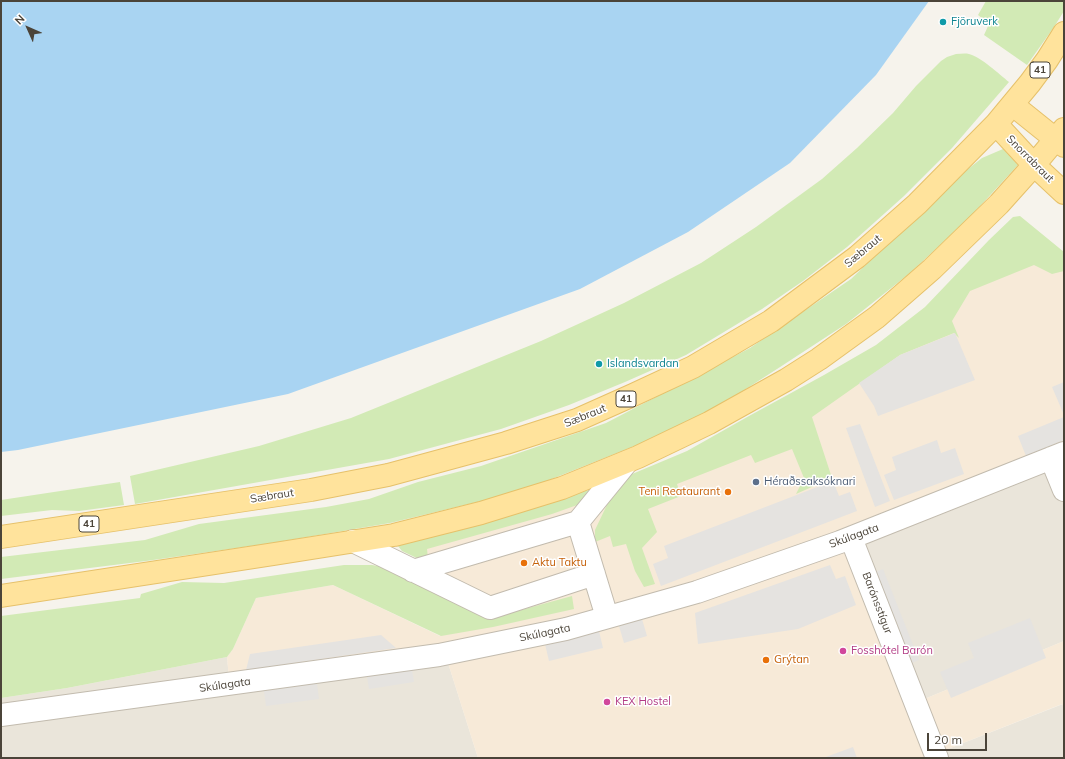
<!DOCTYPE html>
<html>
<head>
<meta charset="utf-8">
<style>
  body { margin:0 }
  #map { position:relative; width:1065px; height:759px; overflow:hidden; background:#f6f3ec; font-family:Mulish,sans-serif }
  canvas { display:block }
  .frame { position:absolute; inset:0; border:2px solid #4b4439; pointer-events:none }
  .north { position:absolute; left:8px; top:8px; width:40px; height:40px; -webkit-text-stroke:3px #fff; paint-order:stroke; rotate:315deg; font-size:11px; font-weight:700; line-height:16px; text-align:center; color:#4b4439 }
  .north::after { content:''; display:block; margin:auto; width:14px; height:18px; background:#4b4439; clip-path:polygon(50% 0,100% 100%,50% 72%,0 100%) }
  .scale { position:absolute; left:927px; top:733px; width:60px; height:18px; box-sizing:border-box; border:2px solid #4b4439; border-top:0; padding-left:5px; font-size:12px; line-height:14px; white-space:nowrap; color:#4b4439; -webkit-text-stroke:3px #fff; paint-order:stroke }
</style>
</head>
<body>
<div id="map">
<canvas width="1065" height="759"></canvas>
<div class="frame"></div>
<div class="north">N</div>
<div class="scale">20 m</div>
</div>
<script>
const context = document.querySelector('canvas').getContext('2d');
context.lineJoin = 'round';
function fill(path, color) {
  context.fillStyle = color;
  context.fill(path, 'evenodd');
}
function trace(path, color, width, dash) {
  context.strokeStyle = color;
  context.lineWidth = width;
  context.lineCap = dash ? 'butt' : 'round';
  context.setLineDash(dash || []);
  context.stroke(path);
}
function write(font, color, halo, rows, align = 'center') {
  context.font = font + ' Mulish,sans-serif';
  context.lineWidth = 3;
  context.setLineDash([]);
  context.textBaseline = 'middle';
  context.strokeStyle = halo;
  context.fillStyle = color;
  for (const [text, x, y, turn = 0] of rows) {
    context.save();
    context.translate(x, y);
    context.rotate((+turn || 0) * Math.PI / 180);
    context.textAlign = isNaN(turn) ? turn : align;
    if (halo) context.strokeText(text, 0, 0);
    context.fillText(text, 0, 0);
    context.restore();
  }
}
const residential = new Path2D(`
  M1064,453V641L910,705L845,543Z
  M443,647L478,758H1V698L67,688L227,657L229,678Z
  M1063,704L1064,708V758H931L930,756Z`);
const commercial = new Path2D(`
  M1064,253V453L845,543L910,705L1064,641V708L1062,704L930,756L931,758H478L443,647L229,679L227,657L233,649L256,598L333,585L440,636L414,549L776,437L967,288Z`);
const green = new Path2D(`
  M986,1H1064V11L1054,27L1027,65L984,35L989,24L978,15Z
  M956,54C960,54 965,53 969,54C981,57 999,74 1009,82L952,148L904,196L847,247L803,281L762,309L686,355L625,382L569,405L501,429L389,459L135,504L130,476L259,446L351,418L541,341L624,303L701,263L756,227L822,179L857,148L893,113L916,86L941,61L947,57Z
  M1003,149L1018,165L969,218L910,273L846,324L777,369L721,405L637,445L519,492L390,523L272,543L146,561L1,579V557L145,540L199,524L326,507L369,499L418,482L481,466L606,423L750,348L851,279L954,180L982,158Z
  M1020,216L1064,252V271L1052,274L1034,265L970,291L952,321L959,338L954,333L900,355L812,417L832,478L796,494L804,478L792,449L755,463L751,455L677,484L681,496L648,509L657,532L642,548L655,584L644,587L635,571L626,544L613,547L610,536L595,542V530L615,488L625,477L687,451L749,416L824,375L876,345L925,307L989,240L1013,217Z
  M120,482L124,505L79,511L52,510L1,516V500Z
  M596,488L580,504L552,514L427,549L428,558L423,561L402,551L398,546L400,543Z
  M344,565H372L383,567L492,618L572,596L574,609L493,627L441,636L333,585L256,598L233,649L227,657L67,688L1,698V616L140,598L141,594L182,582L224,583Z`);
const parking = new Path2D(`
  M955,333L975,380L878,416L874,406L859,383L900,355Z
  M1064,382V415L1052,387Z
  M1064,417V440L1026,456L1018,436Z
  M860,424L890,501L875,507L846,428Z
  M937,440L941,453L955,448L964,474L894,500L884,475L896,470L892,457Z
  M833,481L839,496L850,492L857,511L661,586L653,564L668,558L664,546Z
  M830,565L836,579L845,576L856,605L798,629L698,644L695,613Z
  M883,569L919,660L912,663L876,572Z
  M1030,618L1046,658L951,698L940,672L974,658L968,643Z
  M642,619L647,636L624,643L619,626Z
  M599,631L603,648L549,661L545,644Z
  M381,635L396,648L246,670L250,654Z
  M412,670L414,682L369,689L367,677Z
  M317,683L319,699L266,706L264,691Z
  M853,747L857,758H823Z`);
const water = new Path2D(`
  M1,1H929L876,75L790,163L688,232L580,289L288,394L18,450L1,452Z`);
const minor = new Path2D(`
  M1051,458L1064,490
  M578,522L627,462
  M851,538L937,758
  M353,541L490,608L594,574
  M413,571L578,522L607,617
  M1,715L439,655L566,629L697,592L840,542L1064,453`);
const major = new Path2D(`
  M1013,105L1064,146
  M996,124L1034,165L1064,193
  M1,537L311,490L388,475L506,443L577,420L633,395L693,367L771,321L857,257L917,204L996,124L1030,83L1047,60L1064,33
  M1,596L274,554L394,535L481,513L562,488L638,457L709,423L786,380L819,359L877,317L932,269L999,204L1034,165L1064,129`);
const markers = [
  [943,22,4,"#0f9aa8"],
  [599,364,4,"#0f9aa8"],
  [756,482,4,"#5c6f8a"],
  [728,492,4,"#e8710a"],
  [524,563,4,"#e8710a"],
  [843,651,4,"#d1479c"],
  [766,660,4,"#e8710a"],
  [607,702,4,"#d1479c"]
];
const shields = [
  [1040,70,20],
  [626,399,20],
  [89,524,20]
];
const shieldNames = [
  ["41",1040,70],
  ["41",626,399],
  ["41",89,524]
];
const cultureNames = [
  ["Fjöruverk",951,22],
  ["Islandsvardan",607,364]
];
const streetNames = [
  ["Snorrabraut",1030,159,45],
  ["Sæbraut",863,251,-40],
  ["Sæbraut",585,416,-22],
  ["Sæbraut",272,496,-9],
  ["Skúlagata",854,536,-20],
  ["Barónsstígur",877,603,69],
  ["Skúlagata",545,633,-12],
  ["Skúlagata",225,685,-8]
];
const serviceNames = [
  ["Héraðssaksóknari",764,482]
];
const foodNames = [
  ["Teni Reataurant",720,492,"right"],
  ["Aktu Taktu",532,563],
  ["Grýtan",774,660]
];
const hotelNames = [
  ["Fosshótel Barón",851,651],
  ["KEX Hostel",615,702]
];
fill(residential, '#eae5da');
fill(commercial, '#f7ead8');
fill(green, '#d2eab5');
fill(parking, '#e5e3e0');
fill(water, '#a9d4f2');
trace(minor, '#c2bbae', 24);
trace(major, '#e6c16a', 24);
trace(minor, '#fff', 22);
trace(major, '#ffe39c', 22);
for (const [x, y, r, color] of markers) {
  const dot = new Path2D();
  dot.arc(x, y, r, 0, 2 * Math.PI);
  context.fillStyle = color;
  context.fill(dot);
  trace(dot, '#fff', 1.5);
}
for (const [x, y, w] of shields) {
  const box = new Path2D();
  box.roundRect(x - w / 2, y - 8, w, 16, 3);
  context.fillStyle = '#fff';
  context.fill(box);
  trace(box, '#4b4439', 1);
}
write('bold 10px', '#4b4439', null, shieldNames);
write('11px', '#0d838f', '#fff', cultureNames, 'left');
write('11px', '#4b4439', '#fff', streetNames);
write('11px', '#4e5e75', '#fff', serviceNames, 'left');
write('11px', '#c56008', '#fff', foodNames, 'left');
write('11px', '#b23c85', '#fff', hotelNames, 'left');
</script>
</body>
</html>
